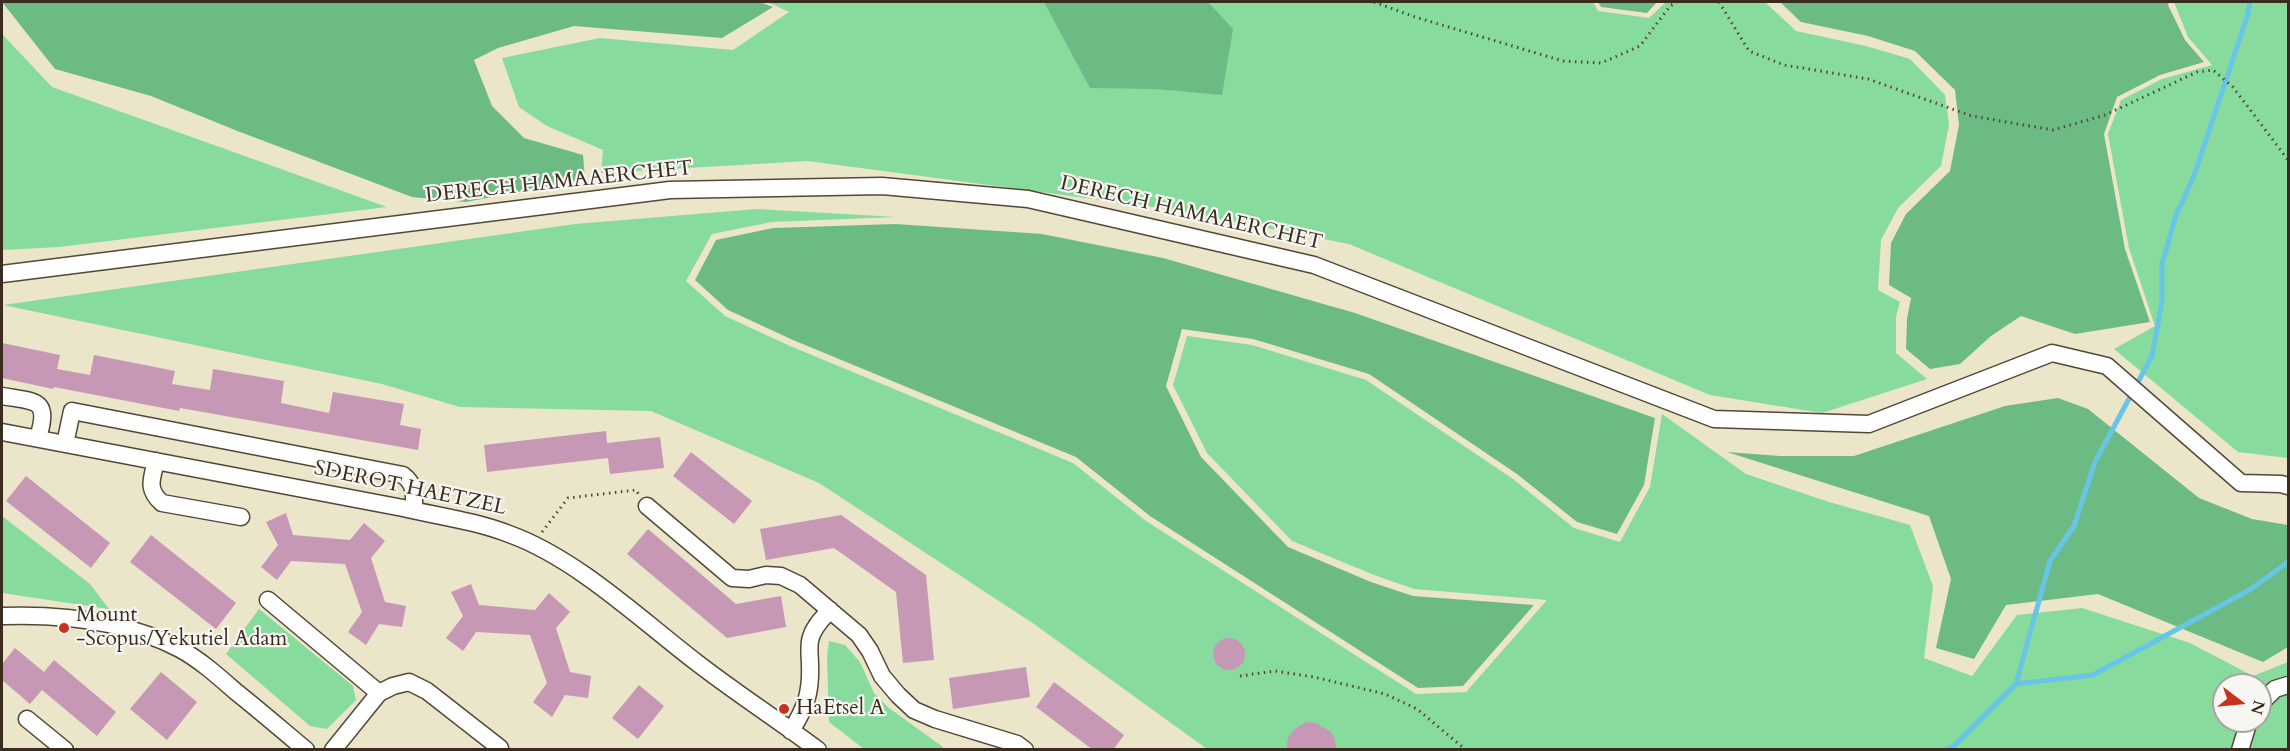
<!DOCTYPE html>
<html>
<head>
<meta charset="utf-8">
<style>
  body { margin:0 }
  #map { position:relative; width:2290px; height:751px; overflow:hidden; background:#ebe5c9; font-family:Cardo,serif }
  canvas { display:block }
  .frame { position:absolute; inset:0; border:3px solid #3b2a1e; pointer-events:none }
  .north { position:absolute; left:2212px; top:673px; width:60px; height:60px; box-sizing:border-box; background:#f6f6f2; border:2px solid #aba49d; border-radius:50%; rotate:106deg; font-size:16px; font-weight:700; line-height:24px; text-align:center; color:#3b2a1e }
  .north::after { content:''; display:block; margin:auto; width:21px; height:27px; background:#c8321e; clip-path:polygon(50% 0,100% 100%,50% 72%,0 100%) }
</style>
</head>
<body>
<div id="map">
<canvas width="2290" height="751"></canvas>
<div class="frame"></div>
<div class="north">N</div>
</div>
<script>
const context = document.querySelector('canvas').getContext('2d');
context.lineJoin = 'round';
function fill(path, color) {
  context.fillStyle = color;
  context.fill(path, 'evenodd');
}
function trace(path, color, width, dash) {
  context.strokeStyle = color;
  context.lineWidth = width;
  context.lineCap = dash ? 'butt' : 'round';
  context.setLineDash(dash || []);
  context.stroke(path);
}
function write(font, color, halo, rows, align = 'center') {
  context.font = font + ' Cardo,serif';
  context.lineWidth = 4.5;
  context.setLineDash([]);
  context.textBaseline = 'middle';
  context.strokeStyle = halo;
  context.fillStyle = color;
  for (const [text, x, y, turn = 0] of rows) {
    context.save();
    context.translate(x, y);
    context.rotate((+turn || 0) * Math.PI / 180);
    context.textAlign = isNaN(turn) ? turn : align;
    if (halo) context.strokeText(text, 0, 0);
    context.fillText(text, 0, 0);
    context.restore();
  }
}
const green = new Path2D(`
  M767,2H1593L1598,11L1649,18L1666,2H1765L1796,31L1866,46L1910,59L1945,95L1949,125L1941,166L1898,208L1881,240L1878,290L1900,302L1896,317V353L1927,379L1822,413L1710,395L1349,244L1169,209L808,161L601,173L603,150L547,126L519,107L502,58L600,38L733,50L789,12Z
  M2174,2H2288V458L2238,452L2114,349L2155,326L2129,248L2108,134L2121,100L2162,79L2212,65L2188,37Z
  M2,34L52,87L387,207L59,247L2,250Z
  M757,209L896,217L772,222L712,234L686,281L725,316L790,346L1073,463L1146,521L1416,694L1466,692L1547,600L1414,589L1374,575L1292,541L1207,453L1173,385L1187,336L1252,345L1366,380L1513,479L1574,528L1620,542L1650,487L1662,414L1746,474L1829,502L1910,525L1933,586L1924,658L1972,676L2017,615L2082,608L2190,643L2253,676L2288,662V749H1207L1034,624L819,483L651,411L460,407L382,384L3,305L575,224ZM2224,685H2260V721H2224Z
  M2,516L90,584L109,609L2,593Z
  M259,609L353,686L356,700L327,729L310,726L226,654Z
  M829,641L845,645L860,662L874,693L889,708L943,747L942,749H864L829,722L827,656Z`);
const forest = new Path2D(`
  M2,2H760L773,7L722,38L574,26L498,48L474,60L492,106L524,138L583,155L585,179L466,202L412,197L240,132L151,96L55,69Z
  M1044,2H1208L1233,29L1222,95L1156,89L1090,88Z
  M1598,2H1657L1647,13L1601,7Z
  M1780,2H2169L2168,5L2185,40L2204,62L2160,75L2117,97L2104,134L2125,249L2150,322L2075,334L2021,316L1991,336L1960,364L1930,369L1906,349L1907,319L1911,298L1889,285L1891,243L1906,214L1950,171L1959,125L1955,90L1915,51L1868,36L1801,22Z
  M896,224L1042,234L1163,258L1355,313L1655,418L1644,485L1617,534L1577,522L1517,474L1369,374L1253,339L1182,329L1166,386L1201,457L1288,547L1371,582L1413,596L1534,605L1463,686L1418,688L1150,516L1076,457L793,340L728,310L695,280L716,240L773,228Z
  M2058,398L2088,409L2199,498L2252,519L2288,525V647L2263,662L2098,594L2006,605L1974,659L1936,648L1951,579L1929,516L1727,452L1780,456H1854L2005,406Z`);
const stream = new Path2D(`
  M2016,684L2050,561L2074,526L2095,462L2152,356L2162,302V264L2176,215L2194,176L2248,14L2250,2
  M1946,750L1955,745L2016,684L2093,675L2251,589L2288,562`);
const building = new Path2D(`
  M2,343L60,355L57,369L90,375L94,355L175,371L172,384L210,390L213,369L284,381L281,403L329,413L333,392L404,404L400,425L421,429L418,450L180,408L179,411L54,387L53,389L2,378Z
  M606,431L607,443L660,437L664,468L610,474L608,458L487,472L484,445Z
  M691,452L752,501L734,524L673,476Z
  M26,476L110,543L91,568L6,501Z
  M286,513L293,535L350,540L364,523L385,541L371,558L385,602L406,606L402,627L379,624L366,645L348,632L362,612L345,564L291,561L277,580L261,567L278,545L266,522Z
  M841,515L926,575L934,660L903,663L896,592L834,548L766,560L760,529Z
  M648,529L736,604L781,596L786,627L727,638L627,554Z
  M151,535L236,603L216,629L130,562Z
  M471,584L479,605L535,610L549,593L570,612L556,628L570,672L591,676L588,698L565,695L552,717L533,702L547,683L530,635L476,632L463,651L446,638L463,616L451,592Z
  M1213 654a16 16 0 1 1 32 0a16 16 0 1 1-32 0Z
  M15,648L44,672L54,660L116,712L97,736L42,690L30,704L2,680V664Z
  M1026,667L1030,697L953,709L949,678Z
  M161,672L197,702L167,740L130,709Z
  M1054,682L1124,735L1113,750H1093L1036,707Z
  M639,685L664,706L638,739L612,718Z
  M1308,722L1316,723L1331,732L1335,739L1336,750H1286L1288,738L1293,731L1300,725Z`);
const path = new Path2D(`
  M1374,2L1415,17L1563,61L1601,63L1640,46L1670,6L1677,2
  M1719,2L1749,51L1784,65L1868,79L1972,116L2053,130L2105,115L2197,72L2213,70L2233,87L2288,160
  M542,532L568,498L636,490L639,495
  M1240,676L1275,671L1314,677L1385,694L1417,709L1466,750`);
const minor = new Path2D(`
  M2,274L670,190L882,186L1028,199L1314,265L1714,419L1869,424L2052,353L2107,366L2241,483L2281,484L2288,486
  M2,396C36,402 50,398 38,438
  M2,432L403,508C438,516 475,521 509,534C576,558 640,619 696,662C736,693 778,720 818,750
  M65,444L72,411L403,475C416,485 414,495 414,510
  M156,461C152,479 146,489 162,503L241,517
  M647,506L732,578L749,579L766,575L781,576L800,585L859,635L870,651L882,676L898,695L914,710L935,719L1017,744L1025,750
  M268,600L379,693
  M2,616C61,614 127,621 180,649C200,660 218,676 235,691C259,710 282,730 306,750
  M2260,704L2275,689L2288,685
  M27,719L65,750
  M791,731C806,707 811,693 810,665C810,656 808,645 811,637C814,626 823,618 830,610
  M333,750L379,693L393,686L409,682L427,691L500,748
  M2240,750L2249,721`);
const markers = [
  [64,628,6,"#c8321e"],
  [784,709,6,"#c8321e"]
];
const streetNames = [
  ["DERECH HAMAAERCHET",559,183,-6],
  ["DERECH HAMAAERCHET",1191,214,13],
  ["SDEROT HAETZEL",410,489,12]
];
const poiNames = [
  ["Mount",76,616],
  ["-Scopus/Yekutiel Adam",76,640],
  ["HaEtsel A",796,709]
];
fill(green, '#87db9d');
fill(forest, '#6dbb84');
trace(stream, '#67c5e5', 5);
fill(building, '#c698b6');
trace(minor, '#554638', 19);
trace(path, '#554638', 3, [1.5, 4.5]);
trace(minor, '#fff', 16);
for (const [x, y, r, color] of markers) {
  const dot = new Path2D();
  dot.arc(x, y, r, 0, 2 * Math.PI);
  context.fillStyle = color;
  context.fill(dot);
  trace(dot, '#f6f6f2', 2);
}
write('21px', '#3b2a1e', '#f6f6f2', streetNames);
write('21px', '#3b2a1e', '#f6f6f2', poiNames, 'left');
</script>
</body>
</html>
